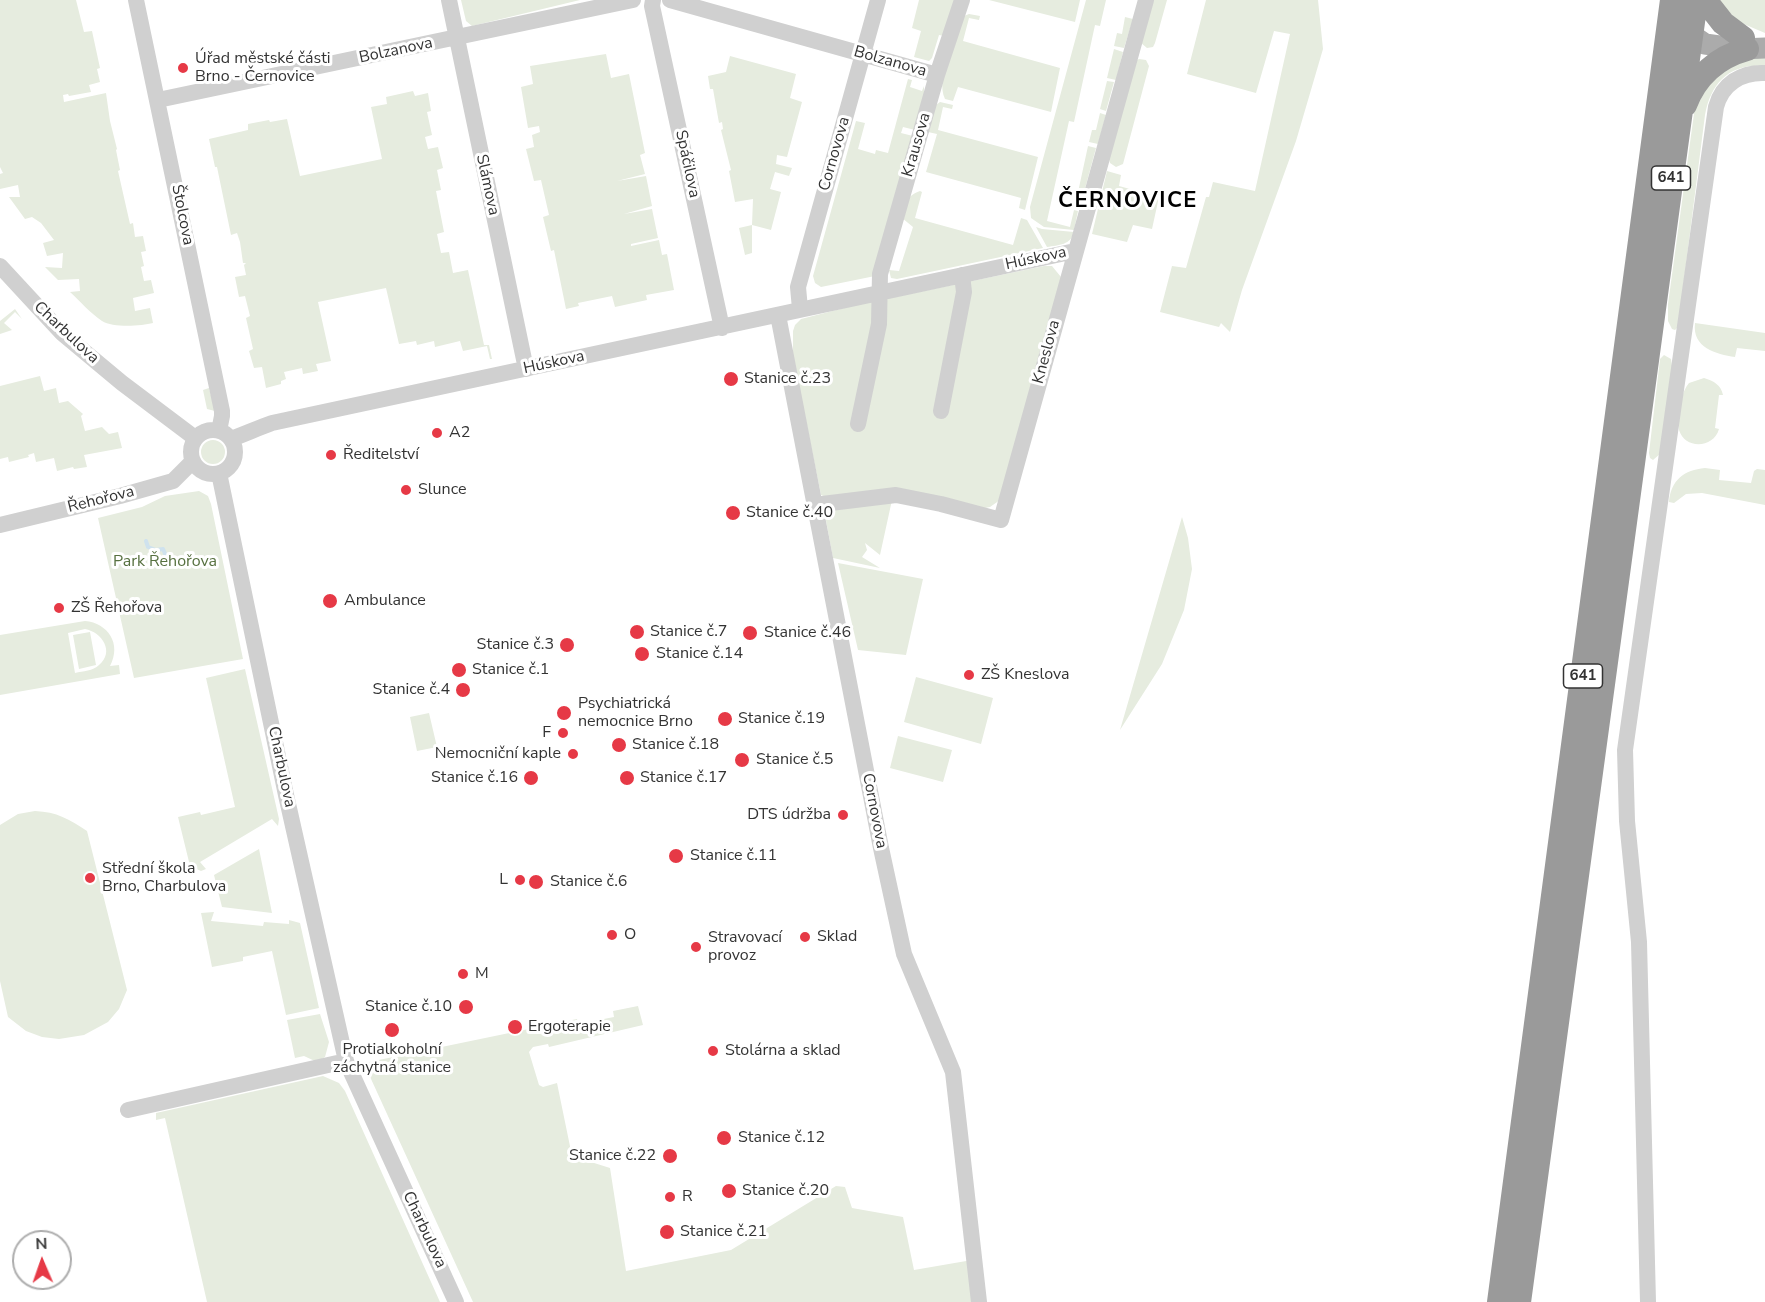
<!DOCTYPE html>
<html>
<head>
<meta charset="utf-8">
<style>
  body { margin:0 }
  #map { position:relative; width:1765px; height:1302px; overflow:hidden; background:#fff; font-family:"Nunito Sans",sans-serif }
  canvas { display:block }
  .north { position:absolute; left:12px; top:1230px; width:60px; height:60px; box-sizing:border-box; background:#fff; border:2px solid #adadad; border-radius:50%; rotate:358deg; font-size:16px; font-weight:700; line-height:24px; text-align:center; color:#333 }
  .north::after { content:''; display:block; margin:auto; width:21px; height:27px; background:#e63946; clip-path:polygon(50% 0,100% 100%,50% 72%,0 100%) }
</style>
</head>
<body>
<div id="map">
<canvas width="1765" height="1302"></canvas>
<div class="north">N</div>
</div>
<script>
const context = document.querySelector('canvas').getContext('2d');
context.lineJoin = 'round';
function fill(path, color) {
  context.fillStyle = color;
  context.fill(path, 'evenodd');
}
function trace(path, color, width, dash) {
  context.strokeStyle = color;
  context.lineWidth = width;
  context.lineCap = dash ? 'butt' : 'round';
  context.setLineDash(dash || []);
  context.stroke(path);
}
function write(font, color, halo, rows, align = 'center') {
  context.font = font + ' "Nunito Sans",sans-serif';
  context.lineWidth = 6;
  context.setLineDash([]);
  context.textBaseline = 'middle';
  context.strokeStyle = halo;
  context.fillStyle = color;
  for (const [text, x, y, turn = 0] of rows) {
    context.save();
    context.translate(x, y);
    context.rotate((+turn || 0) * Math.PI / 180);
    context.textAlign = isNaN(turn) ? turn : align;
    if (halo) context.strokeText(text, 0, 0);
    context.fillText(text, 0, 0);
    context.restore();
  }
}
const green = new Path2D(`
  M0,0H76L84,32L92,31L100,68L97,69L100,82L89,85L91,92L69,96L68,94L63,95L64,102L106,93L110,121L117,149L116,150L120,170L118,171L130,224L133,223L135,237L143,236L146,251L141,252L144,266L141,267L144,281L151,280L154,293L133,298L135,311L150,308L153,323C141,326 113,328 102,321C90,313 80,301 70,292L80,291L79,279L58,280L45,267L62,268L63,253L47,256L43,243L54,240L41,223L32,217L25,219L9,197H20L18,185L0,189V174L3,173L0,167Z
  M461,0H580L472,26L466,21Z
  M919,0H955L945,36L939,35L932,58L929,61L914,57L921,31L912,28Z
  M989,0H1080L1075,22Z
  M1086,0H1106L1100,26L1095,25L1074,122L1069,121L1047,221L1070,227L1074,210L1078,211L1074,230L1044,227L1031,218L1030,207Z
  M1152,0H1167L1155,43L1153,47L1147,48L1141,43Z
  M1206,0H1318L1323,49L1296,141L1242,290L1230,332L1221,323L1219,327L1160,312L1172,266L1186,268L1206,197H1209L1213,182L1255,191L1290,34L1274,31L1256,93L1187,74Z
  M1717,0H1765V33L1739,22Z
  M969,14L980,16L979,20L969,18L963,41L1060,68L1051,112L958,87L953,101L945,99C935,78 956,38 964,16Z
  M1125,17L1133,19L1124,48L1114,46L1117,33L1122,34Z
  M1114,49L1123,52L1116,80L1107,78Z
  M606,54L611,78L629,74L645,153L640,155L645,174L617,181L646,176L652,206L624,214L652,209L658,238L631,244V246L659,240L662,255L667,254L674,290L646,295L647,300L615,307L612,296L578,303L579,306L566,309L554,250L551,251L543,217L549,215L541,180L534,181L526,149L534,147L532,135L540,132L539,126L528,128L521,87L533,84L530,66Z
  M730,56L796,74L790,98L802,102L787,157L777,155L776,164L792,168L789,176L775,172L770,189L781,192L771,230L752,225V253L745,255L739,228L752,225L753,199L735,202L729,171L731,170L721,130L723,129L722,122L719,123L713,89H710L708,76L726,72Z
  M1765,57V66C1730,63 1711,82 1705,115L1678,327L1675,330L1672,329L1668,321V304L1696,99L1728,62Z
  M1139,59L1146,60L1149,66L1123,164L1116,167L1110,163L1109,159L1135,61Z
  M908,79L912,80L910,87L922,91L924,86V96L915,130L903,127L901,133L913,136L875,276L821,287L815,283L813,276L856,121L865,123L858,149L875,154L876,150L888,153Z
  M1107,81L1114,82L1106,111L1100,109Z
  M413,91L415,96L428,93L431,111L427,112L432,135L425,137L428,149L438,147L443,168L437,170L441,190L436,191L444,232L437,234L441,253L449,252L453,273L468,270L484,345H489L492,359H490L487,346L463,351L460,341L435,347L434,341L417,345L416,341L399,344L386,288L318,302L331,361L316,364L318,371L303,374L302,368L284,372L286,379L281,381V384L266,388L262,367L254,368L249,351L253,349L246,318L250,316L245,296L239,297L235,277L246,275L244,265L246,263H243L240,242L237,233L231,235L217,167H215L209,139L248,130V124L269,120L270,122L287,119L300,176L382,159L371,107L387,104L386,97Z
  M940,102L953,105L952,109L943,107L938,130L1038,157L1025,210L1019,208L1021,198L926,172L937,134L928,132L936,105Z
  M1100,113L1106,115L1098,144L1089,142L1092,130H1096Z
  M1088,146L1096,148L1080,207L1075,206Z
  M1107,171L1121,175L1119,186L1159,197L1152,229L1133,225L1127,242L1092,234Z
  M920,191L922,192L915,218L1013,245L1021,218L1027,220L1043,248L897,279L891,278L889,270L899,271L913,227L902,218C904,205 906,196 920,191Z
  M1036,227L1042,229L1074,232C1071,245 1059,245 1047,247Z
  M1044,266H1052L1061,277L1000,500L990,507L985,508L826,497L821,495L793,357V331L795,325L801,319L852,306Z
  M15,309L22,319L15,312L4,323L12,330L0,334V321Z
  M1695,323L1765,333V351L1737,348L1735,357C1716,354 1692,348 1695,323Z
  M1664,355L1671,359L1672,366L1660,454L1653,460L1650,458L1649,453L1660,359Z
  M40,376L44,391L56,388L59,403L68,401L83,414L81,416L85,431L102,427L109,434L118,432L122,448L84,455L87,467L74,469L73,467L57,471L54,458L36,462L34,453L28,455L29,457L9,462L8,457L0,459V386Z
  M1704,378C1714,381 1721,385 1723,395H1719L1715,428L1719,429C1714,448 1685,450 1679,430C1678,424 1680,417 1680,411C1681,400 1682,392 1689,383Z
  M209,388L215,411L207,409L203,390Z
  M201 452a12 12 0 1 1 24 0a12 12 0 1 1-24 0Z
  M1705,468L1720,470L1719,480L1751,483L1754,471L1757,469L1765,470V505L1702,493L1686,494L1674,503L1669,502C1671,480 1684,470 1705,468Z
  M199,491L208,496L211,504L243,659L134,678L98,518L142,507L165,496Z
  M892,500L880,555L865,543L867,550L862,557L880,568L833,558L824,510Z
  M1182,517L1188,538L1192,569L1184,610L1162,664L1120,730Z
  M838,563L923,579L906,655L858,650Z
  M85,621C108,623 122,644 110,666L119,665L120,674L0,695V635ZM85,629C102,632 115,652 99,665C93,671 83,671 75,673L68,633Z
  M90,632L96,665L79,669L73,635Z
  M245,669L279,819L278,826L272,819L200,862L206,869L201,871L190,866L178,817L200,812L201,815L235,807L206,678Z
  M916,677L993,698L981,744L904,722Z
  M429,713L437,747L417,751L410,717Z
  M898,736L952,750L943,782L890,768Z
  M35,811C57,812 69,819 87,831L127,990L119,1009L108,1022L84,1035L59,1039L42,1037L26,1031L8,1017L0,981V825L18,814Z
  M259,849L272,913L222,907L214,875Z
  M214,912L211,921L263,926L264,922L289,924V920L300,923L319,1008L286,1015L272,951L243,957V961L212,967L201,913Z
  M638,1006L643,1025L549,1047L548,1044L533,1047L529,1052L539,1085L543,1087L557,1083L572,1156L610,1168L626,1271L731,1250L836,1186L845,1187L852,1208L903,1217L914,1270L972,1260L975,1302H473L366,1068L369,1062L577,1019L578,1024L614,1017L613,1011Z
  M320,1014L329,1042L325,1057L317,1062L304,1056L295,1058L287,1020Z
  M323,1076L339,1083L345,1091L440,1302H207L165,1118L156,1120V1113Z`);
const stream = new Path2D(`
  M146,541L148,547L156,550L163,549L166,556`);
const minor = new Path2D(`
  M136,0L222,411V416L219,431
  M449,0L526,369
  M653,0L652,6L722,328
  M670,0L937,75
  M158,100L633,0
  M0,266L62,333L122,383L195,438
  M800,309L798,287L878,0
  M778,315L881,848L904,954L953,1072L979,1302
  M941,411L964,292L962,275
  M858,424L879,324L880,274L937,75L962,0
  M191 452a22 22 0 1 1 44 0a22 22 0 1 1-44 0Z
  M231,439C245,434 258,428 272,423L1075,251
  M219,473L286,795L346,1061L456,1302
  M814,505L896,495L941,504L1001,520L1146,0
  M0,525L120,496L173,481L193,461
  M128,1110L346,1061
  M1648,1302L1639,942L1627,821L1625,750L1716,107C1722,84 1741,72 1765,73`);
const major = new Path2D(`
  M1679,26L1705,44L1741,49L1765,48`);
const highway = new Path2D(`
  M1705,0L1723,23L1743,38
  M1685,105C1696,76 1718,57 1747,49
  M1499,1302L1672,0
  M1519,1302L1696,0`);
const markers = [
  [183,68,6,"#e63946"],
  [731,379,8,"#e63946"],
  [437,433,6,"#e63946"],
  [331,455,6,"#e63946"],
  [406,490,6,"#e63946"],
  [733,513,8,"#e63946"],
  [330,601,8,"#e63946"],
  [59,608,6,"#e63946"],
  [637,632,8,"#e63946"],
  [750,633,8,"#e63946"],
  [567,645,8,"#e63946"],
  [642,654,8,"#e63946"],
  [459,670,8,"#e63946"],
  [969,675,6,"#e63946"],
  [463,690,8,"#e63946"],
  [564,713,8,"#e63946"],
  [725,719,8,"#e63946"],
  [563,733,6,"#e63946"],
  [619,745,8,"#e63946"],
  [573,754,6,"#e63946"],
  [742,760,8,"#e63946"],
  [531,778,8,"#e63946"],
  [627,778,8,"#e63946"],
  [843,815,6,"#e63946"],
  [676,856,8,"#e63946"],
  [90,878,6,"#e63946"],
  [520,880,6,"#e63946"],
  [536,882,8,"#e63946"],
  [612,935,6,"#e63946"],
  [805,937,6,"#e63946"],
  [696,947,6,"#e63946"],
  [463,974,6,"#e63946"],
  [466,1007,8,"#e63946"],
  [515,1027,8,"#e63946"],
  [392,1030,8,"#e63946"],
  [713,1051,6,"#e63946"],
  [724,1138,8,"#e63946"],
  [670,1156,8,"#e63946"],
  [729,1191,8,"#e63946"],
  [670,1197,6,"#e63946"],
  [667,1232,8,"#e63946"]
];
const shields = [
  [1671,178,39],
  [1583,676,39]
];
const shieldNames = [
  ["641",1671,178],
  ["641",1583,676]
];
const streetNames = [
  ["Bolzanova",396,51,-12],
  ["Bolzanova",890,62,16],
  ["Krausova",917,145,-74],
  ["Cornovova",835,154,-74],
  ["Spáčilova",687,164,78],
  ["Slámova",487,185,78],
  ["Štolcova",182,215,79],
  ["Húskova",1036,259,-12],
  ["Charbulova",66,333,43],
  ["Kneslova",1047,352,-75],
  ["Húskova",554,363,-12],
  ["Řehořova",101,500,-14],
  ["Charbulova",281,767,78],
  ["Cornovova",874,811,79],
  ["Charbulova",424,1230,65]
];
const poiNames = [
  ["Úřad městské části",195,59],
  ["Brno - Černovice",195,77],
  ["Stanice č.23",744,379],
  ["A2",449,433],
  ["Ředitelství",343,455],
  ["Slunce",418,490],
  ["Stanice č.40",746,513],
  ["Ambulance",344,601],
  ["ZŠ Řehořova",71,608],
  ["Stanice č.7",650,632],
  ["Stanice č.46",764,633],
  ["Stanice č.3",554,645,"right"],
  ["Stanice č.14",656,654],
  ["Stanice č.1",472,670],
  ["ZŠ Kneslova",981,675],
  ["Stanice č.4",450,690,"right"],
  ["Psychiatrická",578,704],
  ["nemocnice Brno",578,722],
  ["Stanice č.19",738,719],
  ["F",551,733,"right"],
  ["Stanice č.18",632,745],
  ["Nemocniční kaple",561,754,"right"],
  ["Stanice č.5",756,760],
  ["Stanice č.16",518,778,"right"],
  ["Stanice č.17",640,778],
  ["DTS údržba",831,815,"right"],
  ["Stanice č.11",690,856],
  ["Střední škola",102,869],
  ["Brno, Charbulova",102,887],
  ["L",508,880,"right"],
  ["Stanice č.6",550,882],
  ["O",624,935],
  ["Sklad",817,937],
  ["Stravovací",708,938],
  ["provoz",708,956],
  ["M",475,974],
  ["Stanice č.10",452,1007,"right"],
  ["Ergoterapie",528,1027],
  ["Protialkoholní",392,1050,"center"],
  ["záchytná stanice",392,1068,"center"],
  ["Stolárna a sklad",725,1051],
  ["Stanice č.12",738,1138],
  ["Stanice č.22",656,1156,"right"],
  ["Stanice č.20",742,1191],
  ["R",682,1197],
  ["Stanice č.21",680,1232]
];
const parkNames = [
  ["Park Řehořova",165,562]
];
const districtNames = [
  ["ČERNOVICE",1128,202]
];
fill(green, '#e6ecdf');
trace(stream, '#cfe2ee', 4);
trace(minor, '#d0d0d0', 16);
trace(major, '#ababab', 21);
trace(highway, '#9a9a9a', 24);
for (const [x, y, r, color] of markers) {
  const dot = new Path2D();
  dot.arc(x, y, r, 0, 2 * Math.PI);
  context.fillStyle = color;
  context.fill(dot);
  trace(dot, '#fff', 2);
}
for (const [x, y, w] of shields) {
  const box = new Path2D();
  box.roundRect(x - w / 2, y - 12, w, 24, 4.5);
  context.fillStyle = '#fff';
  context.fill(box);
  trace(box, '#333', 1.5);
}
write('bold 15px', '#333', null, shieldNames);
write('16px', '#333', '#fff', streetNames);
write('16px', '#333', '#fff', poiNames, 'left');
write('16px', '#56703f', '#fff', parkNames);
context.letterSpacing = '1.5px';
write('bold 22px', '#000', '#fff', districtNames);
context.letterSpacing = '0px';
</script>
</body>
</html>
